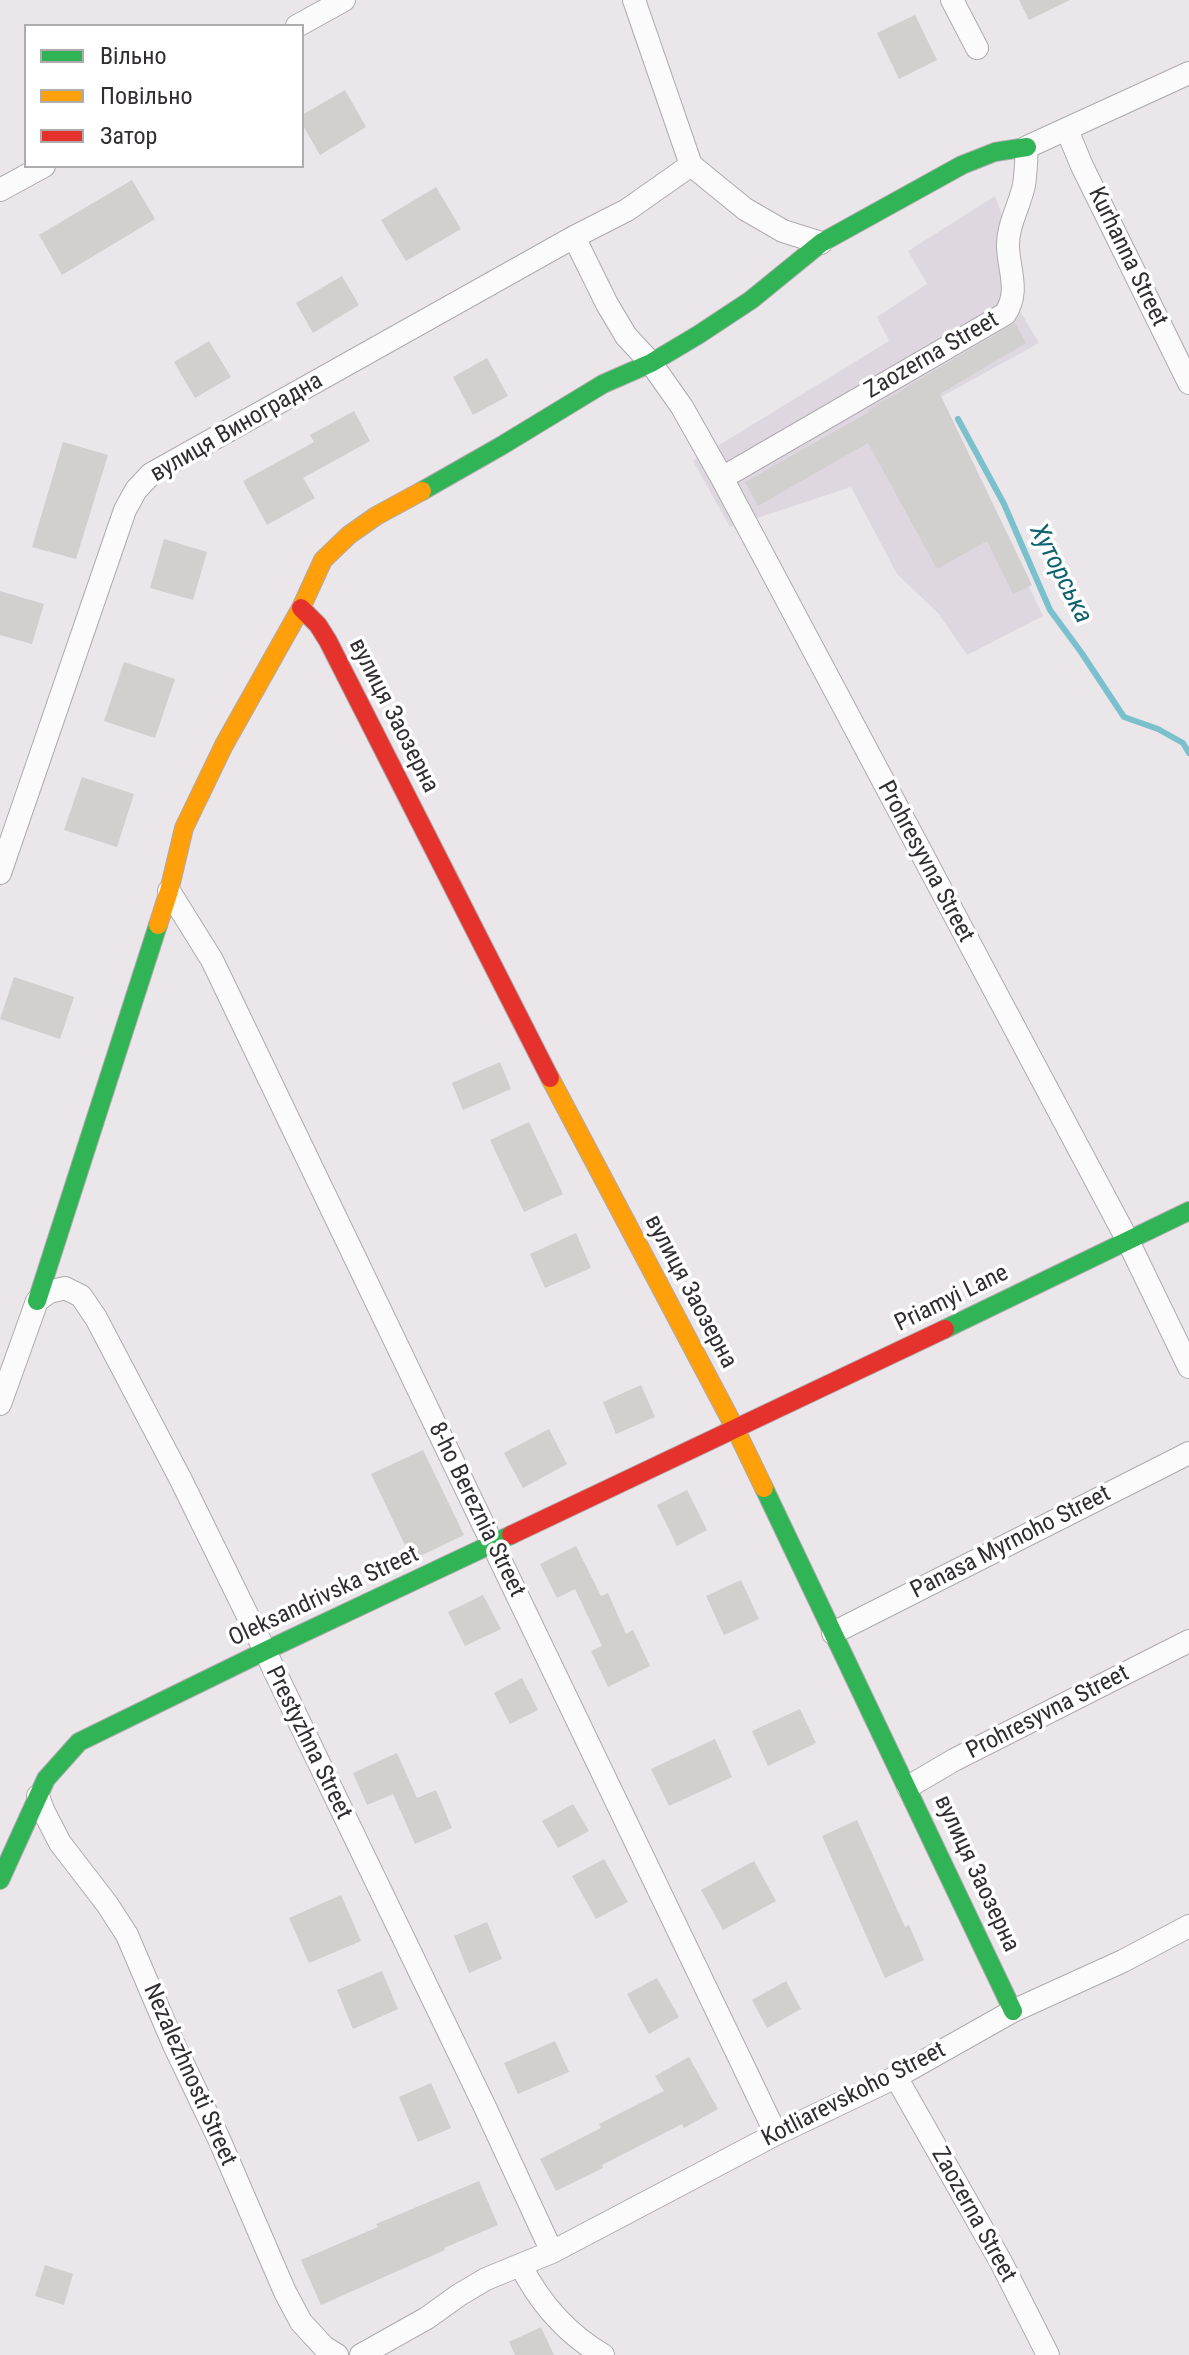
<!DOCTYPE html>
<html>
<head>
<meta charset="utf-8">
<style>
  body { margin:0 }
  #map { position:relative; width:1189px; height:2355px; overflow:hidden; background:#eae6ea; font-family:"Roboto Condensed",sans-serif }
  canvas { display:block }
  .legend { position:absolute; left:24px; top:24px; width:280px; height:144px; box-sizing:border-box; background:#fff; border:2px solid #adabad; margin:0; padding:10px 14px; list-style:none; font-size:24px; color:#312e31 }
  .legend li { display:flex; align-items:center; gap:16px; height:40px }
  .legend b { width:40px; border:2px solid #adabad }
</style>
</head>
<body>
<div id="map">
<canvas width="1189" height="2355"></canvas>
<ul class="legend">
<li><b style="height:10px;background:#30b455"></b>Вільно</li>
<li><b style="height:10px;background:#ff9f0a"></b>Повільно</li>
<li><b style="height:10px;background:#e5322d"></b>Затор</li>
</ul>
</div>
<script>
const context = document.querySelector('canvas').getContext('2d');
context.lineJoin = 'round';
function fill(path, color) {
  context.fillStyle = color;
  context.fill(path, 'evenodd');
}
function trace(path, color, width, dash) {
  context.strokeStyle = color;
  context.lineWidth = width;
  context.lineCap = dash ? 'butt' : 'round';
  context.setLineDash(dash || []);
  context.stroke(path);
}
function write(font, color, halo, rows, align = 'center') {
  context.font = font + ' "Roboto Condensed",sans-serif';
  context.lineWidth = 7;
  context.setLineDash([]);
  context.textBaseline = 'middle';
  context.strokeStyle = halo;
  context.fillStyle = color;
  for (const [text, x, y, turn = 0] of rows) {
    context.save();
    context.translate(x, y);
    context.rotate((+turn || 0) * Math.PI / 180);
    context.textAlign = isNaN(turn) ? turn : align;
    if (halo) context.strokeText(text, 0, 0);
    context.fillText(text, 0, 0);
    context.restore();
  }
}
const built = new Path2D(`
  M995,196L1005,223V286L1039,343L939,398L1043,616L967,655L938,613L897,574L851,487L730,527L693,461L889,341L877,317L927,284L908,251Z`);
const stream = new Path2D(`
  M958,419L1004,504L1050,610L1081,652L1124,717L1158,729L1183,743L1189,753`);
const building = new Path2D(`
  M1019,0H1070L1029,20Z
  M915,15L937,60L899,79L877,33Z
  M345,90L366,127L320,155L302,124V115Z
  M132,180L155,219L62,275L39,235Z
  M436,187L461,229L406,261L381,220Z
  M342,276L359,305L313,333L296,303Z
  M1015,323L1026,343L940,394L1032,585L1013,594L987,541L937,569L868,443L758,506L745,482L869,412L868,410Z
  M209,341L231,377L195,398L174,362Z
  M487,358L508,396L473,415L453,377Z
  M354,411L370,441L303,478L315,498L267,525L243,481L314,442L310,435Z
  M63,442L108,455L76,559L32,547Z
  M164,539L207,552L193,600L150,588Z
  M0,591L44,604L32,644L0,635Z
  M124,662L175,679L155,738L104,721Z
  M82,777L134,794L117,847L64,830Z
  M14,977L74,997L60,1039L0,1019Z
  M500,1062L511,1089L463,1110L452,1083Z
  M529,1122L563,1194L524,1212L490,1140Z
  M576,1233L591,1268L545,1288L530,1254Z
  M641,1385L655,1417L616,1434L603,1402Z
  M549,1429L567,1464L523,1488L504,1453Z
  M423,1450L464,1535L412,1560L371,1474Z
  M687,1490L707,1530L677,1546L657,1505Z
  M576,1546L601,1596L608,1593L626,1634L633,1630L650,1666L608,1687L591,1651L602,1646L575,1589L557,1598L540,1564Z
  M741,1580L759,1619L724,1635L706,1596Z
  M483,1595L501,1629L465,1646L448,1612Z
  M522,1678L538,1710L510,1724L494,1693Z
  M800,1709L816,1743L768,1766L752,1731Z
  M715,1739L732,1777L669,1806L651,1769Z
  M397,1753L417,1798L436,1790L452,1828L415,1844L393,1794L367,1805L353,1773Z
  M573,1804L589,1831L558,1848L542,1821Z
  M857,1820L905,1927L909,1925L924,1960L885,1978L822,1836Z
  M604,1859L628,1902L596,1919L572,1876Z
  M754,1861L776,1901L723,1930L701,1890Z
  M341,1895L361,1941L309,1963L289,1918Z
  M487,1922L502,1959L469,1973L454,1936Z
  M382,1971L398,2009L353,2029L337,1990Z
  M657,1978L679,2017L649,2034L627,1994Z
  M786,1981L801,2009L767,2028L752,2000Z
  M555,2041L569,2072L518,2094L504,2063Z
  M689,2057L718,2109L684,2128L682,2124L602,2165L603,2168L556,2191L540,2159L601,2128L599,2124L664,2091L655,2076Z
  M431,2083L451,2128L418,2142L399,2097Z
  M479,2181L498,2225L444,2248L445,2250L321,2305L301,2260L378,2227L376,2224Z
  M45,2265L73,2274L64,2305L35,2296Z
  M541,2327L554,2355H515L509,2342Z`);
const street = new Path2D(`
  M634,0L691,165
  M952,0L977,48
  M297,26L344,0
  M1067,130L1082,166L1189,383
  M691,165L745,209L783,231L821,243
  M0,190L44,166
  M574,237L607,304L626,336L651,363L682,407L722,478L1128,1241L1189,1367
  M722,478L1005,314C1020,292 1009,271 1008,247C1007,226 1020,205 1024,185C1026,173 1026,160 1027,147L1189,73
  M0,873L125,510L136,490L151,474L574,237L627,210L691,165
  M169,891L212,960L776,2134
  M0,1404L37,1301L49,1292L65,1288L81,1296L96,1318L181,1480L265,1651L484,2105L552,2252
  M833,1633L1189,1453
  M908,1787L954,1760L1189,1641
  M38,1796L43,1810L60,1843L107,1904L127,1935L174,2045L219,2139L285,2292L301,2322L324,2347L337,2355
  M896,2077L1001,2262L1048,2355
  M521,2266C540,2303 567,2334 603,2355
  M361,2355L427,2318L459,2295L486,2279L552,2252L776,2134L896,2077L1013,2011L1123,1961L1189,1926`);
const fast = new Path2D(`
  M422,491L501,446L603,384L651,363L698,335L751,300L821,243L962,165L995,152L1027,147
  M37,1301L158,925
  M945,1329L1189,1211
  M764,1488L1013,2011
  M0,1880L46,1779L79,1742L265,1651L511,1535`);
const slow = new Path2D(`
  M158,925L169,891L184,828L224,745L301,608L323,560L349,535L376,516L422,491
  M550,1078L736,1430L764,1488`);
const jam = new Path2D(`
  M301,608L318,625L328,641L550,1078
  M511,1535L945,1329`);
const streetNames = [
  ["Kurhanna Street",1127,257,64],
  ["Zaozerna Street",932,356,-30],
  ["вулиця Виноградна",237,428,-30],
  ["вулиця Заозерна",393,716,63],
  ["Prohresyvna Street",925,862,62],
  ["вулиця Заозерна",690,1292,62],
  ["Priamyi Lane",952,1299,-26],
  ["8-ho Bereznia Street",476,1510,64],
  ["Panasa Myrnoho Street",1011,1543,-27],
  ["Oleksandrivska Street",324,1597,-25],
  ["Prohresyvna Street",1048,1713,-27],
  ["Prestyzhna Street",308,1743,64],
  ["вулиця Заозерна",976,1874,65],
  ["Nezalezhnosti Street",189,2075,66],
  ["Kotliarevskoho Street",854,2095,-27],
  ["Zaozerna Street",973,2215,61]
];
const waterNames = [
  ["Хуторська",1060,574,63]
];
fill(built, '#dfd7e0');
trace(stream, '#7bc0cd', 6);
fill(building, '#d2cfcf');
trace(street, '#aeabaf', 24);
trace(fast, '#aeabaf', 20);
trace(slow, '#aeabaf', 20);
trace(jam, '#aeabaf', 20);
trace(street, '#fcfbfc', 22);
trace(fast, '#30b455', 18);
trace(slow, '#ff9f0a', 18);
trace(jam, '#e5322d', 18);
write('24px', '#312e31', '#fff', streetNames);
write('italic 26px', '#0e626f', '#fff', waterNames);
</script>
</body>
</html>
